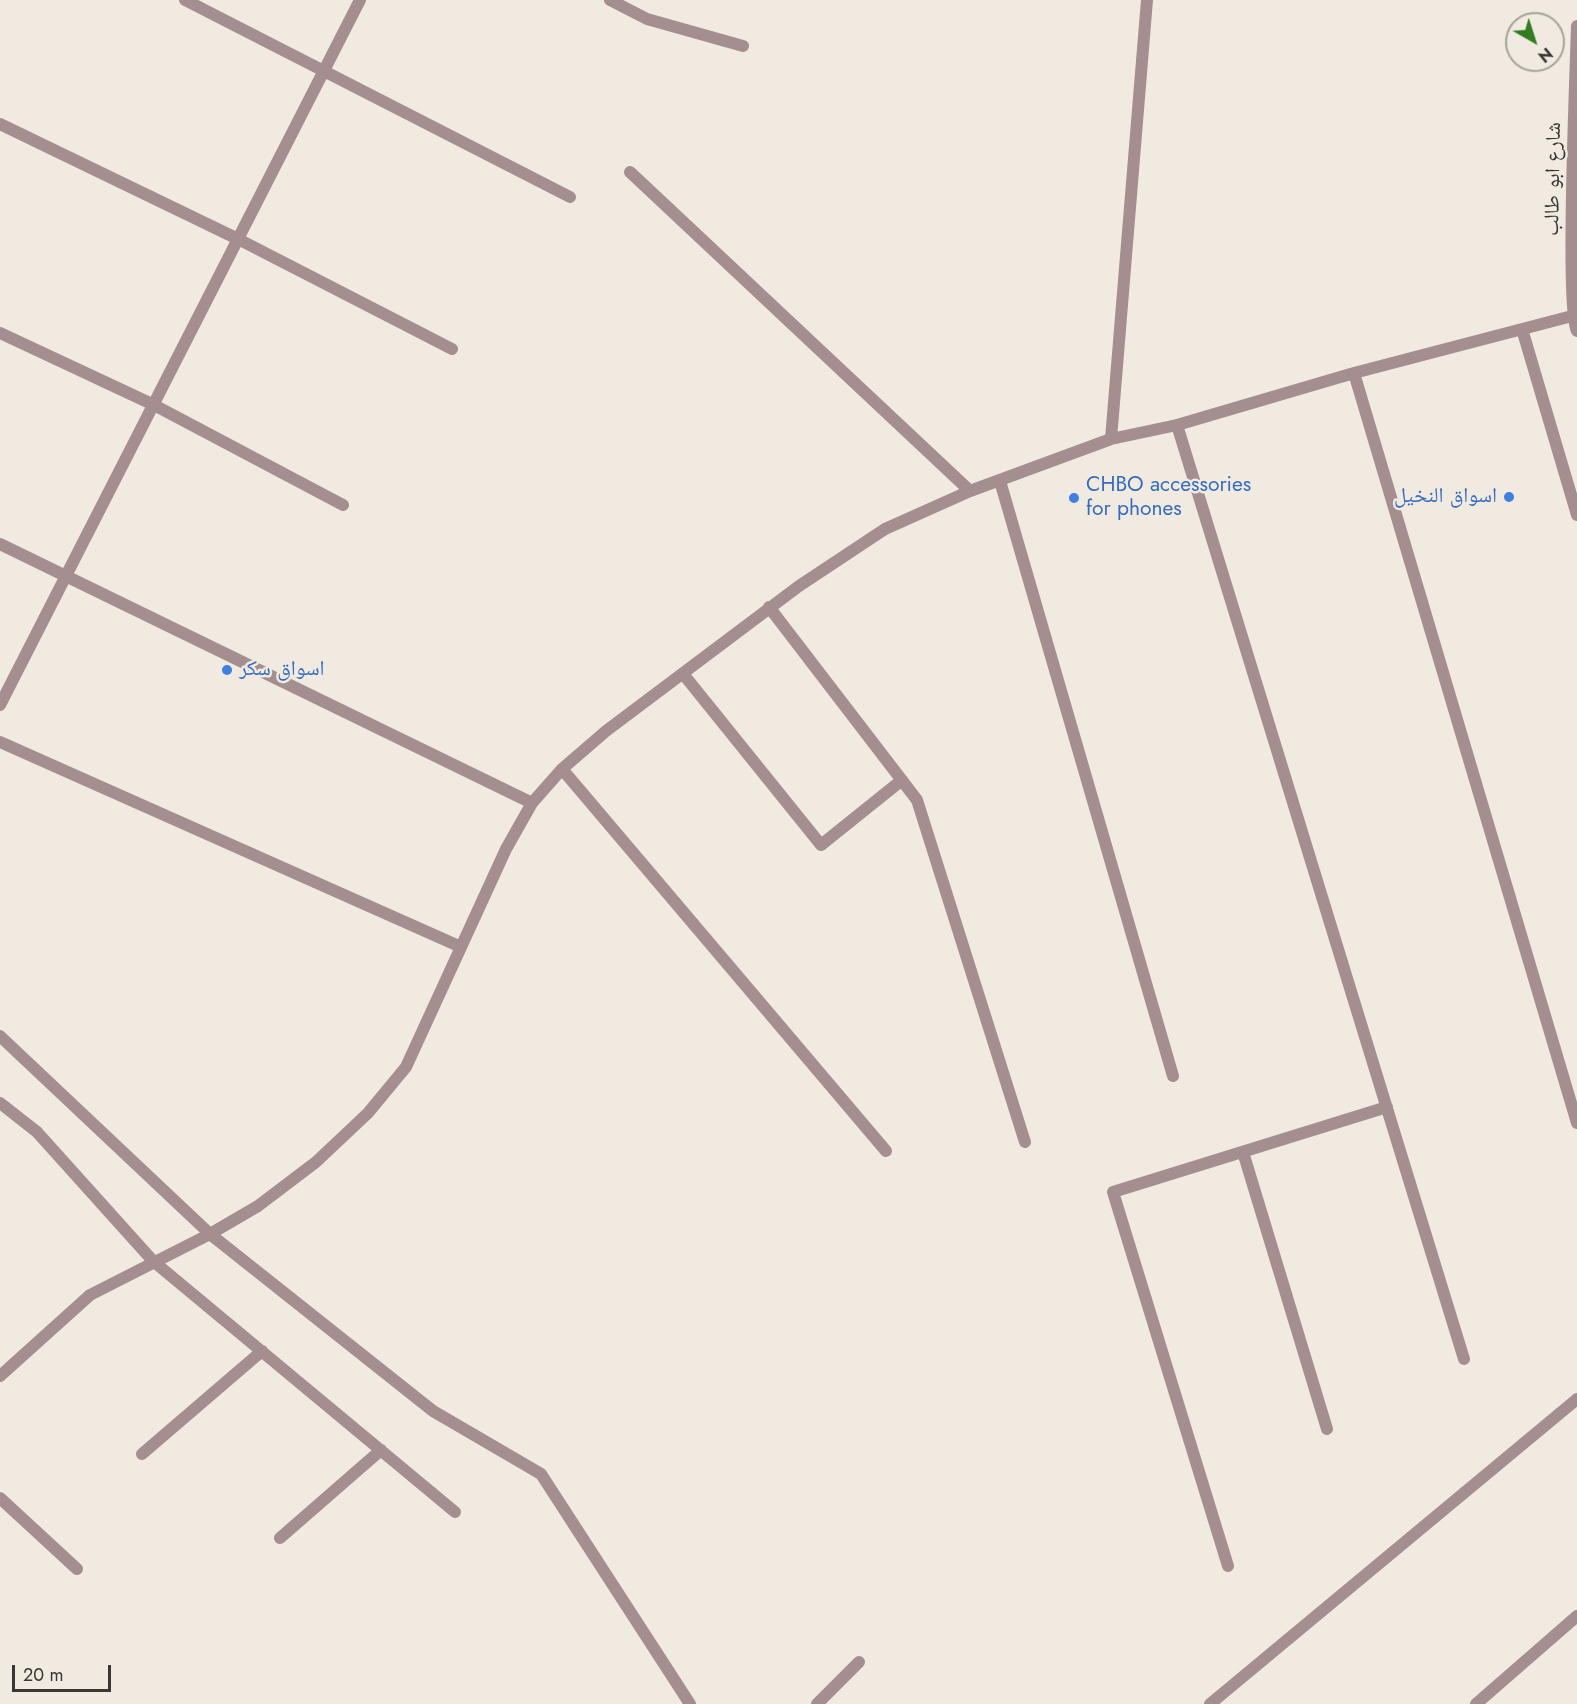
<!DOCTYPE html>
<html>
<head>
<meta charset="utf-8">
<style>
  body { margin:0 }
  #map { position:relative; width:1577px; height:1704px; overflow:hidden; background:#f0eae1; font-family:Jost,sans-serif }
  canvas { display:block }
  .north { position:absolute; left:1505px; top:12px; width:60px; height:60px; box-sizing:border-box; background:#f0eae1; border:2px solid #a7a29b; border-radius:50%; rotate:141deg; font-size:16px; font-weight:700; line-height:24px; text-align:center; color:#393633 }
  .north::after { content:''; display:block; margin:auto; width:21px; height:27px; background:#347c20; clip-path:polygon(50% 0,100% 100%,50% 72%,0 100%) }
  .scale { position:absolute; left:12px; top:1665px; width:99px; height:27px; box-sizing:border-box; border:3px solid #393633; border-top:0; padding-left:8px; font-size:18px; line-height:21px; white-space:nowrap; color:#393633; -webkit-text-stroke:4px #f0eae1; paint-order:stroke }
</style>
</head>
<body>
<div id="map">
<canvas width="1577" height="1704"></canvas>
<div class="north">N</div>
<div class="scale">20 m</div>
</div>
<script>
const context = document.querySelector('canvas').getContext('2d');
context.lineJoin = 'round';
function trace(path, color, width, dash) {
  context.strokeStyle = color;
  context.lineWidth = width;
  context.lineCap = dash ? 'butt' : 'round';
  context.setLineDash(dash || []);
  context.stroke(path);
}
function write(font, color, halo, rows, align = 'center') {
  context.font = font + ' Jost,"Noto Naskh Arabic",sans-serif';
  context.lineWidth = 5;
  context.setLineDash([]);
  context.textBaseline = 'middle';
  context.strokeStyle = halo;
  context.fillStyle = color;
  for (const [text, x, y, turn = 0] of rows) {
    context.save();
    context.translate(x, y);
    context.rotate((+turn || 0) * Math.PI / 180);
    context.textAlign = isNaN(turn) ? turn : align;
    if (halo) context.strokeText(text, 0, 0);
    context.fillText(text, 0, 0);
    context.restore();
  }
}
const minor = new Path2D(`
  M185,0L570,197
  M610,0L647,19L743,46
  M0,124L238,239L452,349
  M630,172L970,491
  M1522,329L1577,515
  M0,333L154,405L343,505
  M1354,373L1577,1123
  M1177,425L1464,1359
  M1111,439L1147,0
  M1000,481L1173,1076
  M0,544L532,803
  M769,607L917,800L1025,1142
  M684,675L821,845L902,780
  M0,705L360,0
  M0,742L461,947
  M562,769L886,1151
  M0,1036L210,1234L433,1411L541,1474L690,1704
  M0,1103L37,1132L153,1261L455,1512
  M1243,1152L1327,1429
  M0,1376L90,1295L210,1234L258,1206L316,1162L368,1113L406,1067L506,849L532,803L562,769L606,731L799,586L885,529L970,491L1111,439L1177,425L1354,373L1572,316
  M142,1454L262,1351
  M0,1498L77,1569
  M280,1538L381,1450
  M1228,1566L1113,1192L1387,1107
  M817,1704L859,1662
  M1210,1704L1577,1399
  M1476,1704L1577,1616`);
const tertiary = new Path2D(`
  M1577,26C1576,65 1565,315 1577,331`);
const markers = [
  [1509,497,6,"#3f7fe0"],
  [1074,498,6,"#3f7fe0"],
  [227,670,6,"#3f7fe0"]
];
const streetNames = [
  ["شارع ابو طالب",1554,179,-89]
];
const shopNames = [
  ["CHBO accessories",1086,486],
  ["for phones",1086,510],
  ["اسواق النخيل",1497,497,"right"],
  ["اسواق سكر",239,670]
];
trace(minor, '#a48e90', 12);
trace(tertiary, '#a48e90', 12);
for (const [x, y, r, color] of markers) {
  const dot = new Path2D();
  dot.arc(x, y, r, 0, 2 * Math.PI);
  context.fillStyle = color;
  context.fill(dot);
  trace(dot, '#f0eae1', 2);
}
write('21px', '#393633', '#f0eae1', streetNames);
write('21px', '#366cbe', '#f0eae1', shopNames, 'left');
</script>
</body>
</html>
